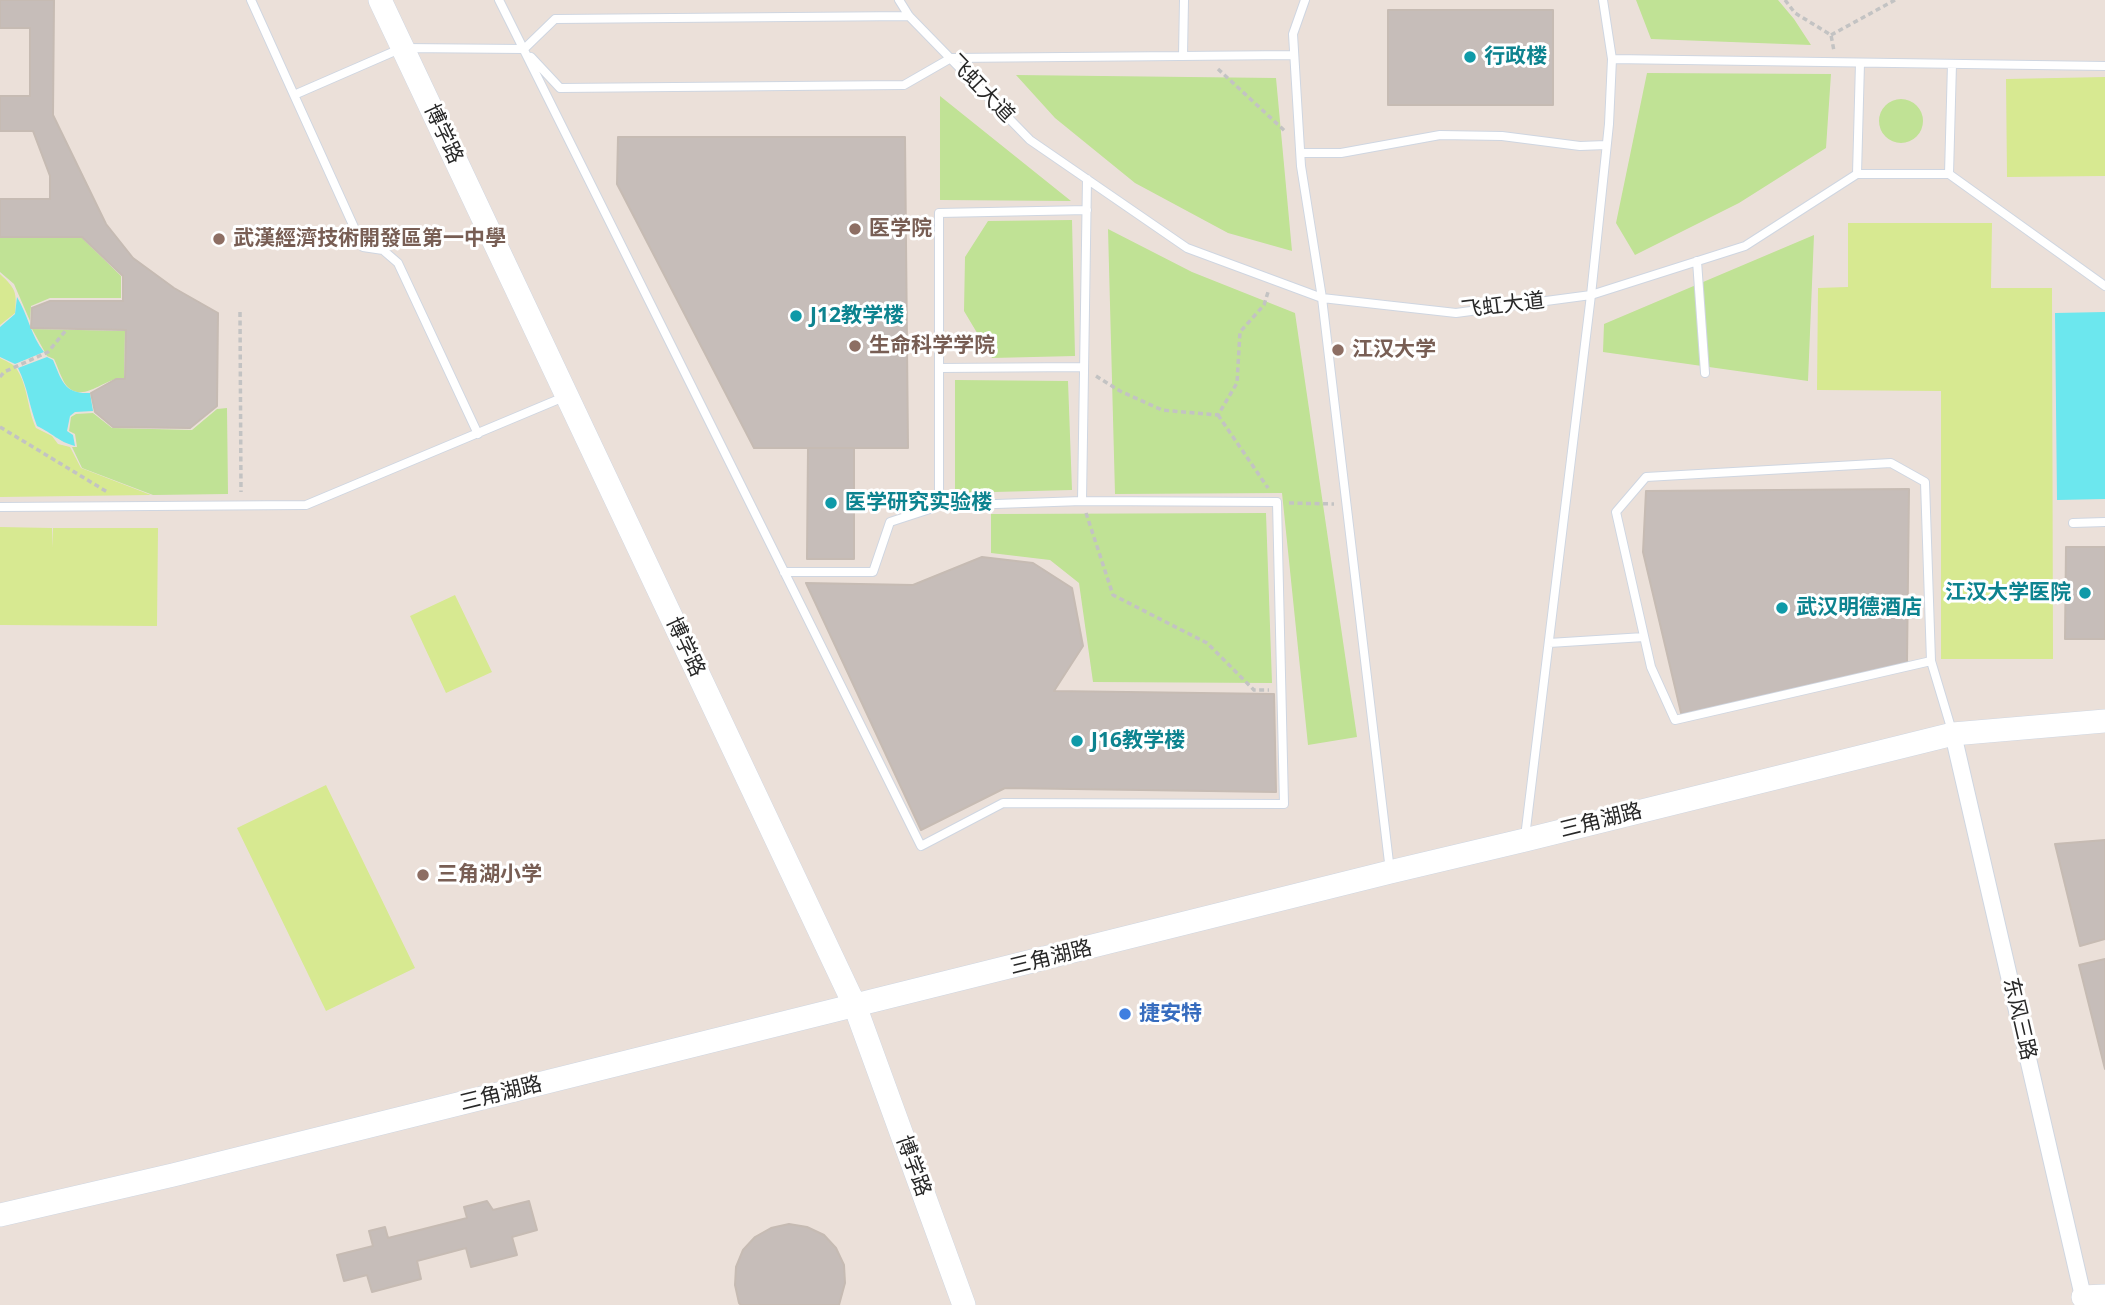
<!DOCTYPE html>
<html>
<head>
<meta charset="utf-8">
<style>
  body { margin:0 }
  canvas { display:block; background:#ebe0d9 }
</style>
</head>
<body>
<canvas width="2105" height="1305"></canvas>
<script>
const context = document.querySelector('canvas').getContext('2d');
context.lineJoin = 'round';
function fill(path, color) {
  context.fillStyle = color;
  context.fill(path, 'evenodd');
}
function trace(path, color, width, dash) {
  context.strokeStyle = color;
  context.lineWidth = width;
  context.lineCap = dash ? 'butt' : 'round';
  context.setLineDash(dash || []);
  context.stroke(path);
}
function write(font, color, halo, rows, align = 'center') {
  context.font = font + ' "Noto Sans","Noto Sans SC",sans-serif';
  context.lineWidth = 6;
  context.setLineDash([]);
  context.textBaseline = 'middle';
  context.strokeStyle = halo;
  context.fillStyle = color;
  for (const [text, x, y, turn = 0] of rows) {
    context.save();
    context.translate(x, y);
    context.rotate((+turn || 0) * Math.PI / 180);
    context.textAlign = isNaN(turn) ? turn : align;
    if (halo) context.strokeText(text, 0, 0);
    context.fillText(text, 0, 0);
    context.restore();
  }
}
const green = new Path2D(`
  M1636,0H1778L1794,19L1811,45L1651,39Z
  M1647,73L1831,74L1826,148L1739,203L1635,255L1616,223Z
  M1016,75L1276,78L1292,251L1228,233L1135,183L1055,118Z
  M940,96L1071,201L940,200Z
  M1879 121a22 22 0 1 1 44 0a22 22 0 1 1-44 0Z
  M1072,220L1075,356L992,358L964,311L965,257L988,221Z
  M1108,229L1192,272L1295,313L1357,737L1308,745L1282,493L1115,494Z
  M1814,235L1808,381L1603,352L1604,324Z
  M0,238H82L121,276V298H50L31,306L30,321L14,284L0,272Z
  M32,329L125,331L124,378C105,377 82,405 66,385C61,378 58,367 54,359L47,356Z
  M955,380L1068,381L1072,490L955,493Z
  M227,408L228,494L153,495L82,468L72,447H77L75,434L69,431L71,417L76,414L93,413L112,428L192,430L217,409Z
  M1266,513L1272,683L1093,682L1079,583L1050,560L991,553V514Z`);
const pitch = new Path2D(`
  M2105,77V176L2007,177L2006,79Z
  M1848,223H1992L1991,288H2052L2053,659H1941V391L1817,390L1818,288L1848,287Z
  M0,274C16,289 17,292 15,313L0,325Z
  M0,358C5,361 12,363 15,367C28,383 27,409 36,428L52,436L58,444L70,447L81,468L151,495L0,497Z
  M0,527L52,528V548L53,528H158L157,626L0,625Z
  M455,595L492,672L446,693L410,616Z
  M326,785L415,968L326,1011L237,828Z`);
const water = new Path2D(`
  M17,297C28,315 31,336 44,352L15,364L0,357V327L15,314Z
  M2105,312V499L2057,500L2055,313Z
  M47,357L53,360C62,381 64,394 90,393L93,411L75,412L70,416L67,431L73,435L75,446C57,441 54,434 37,426C29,406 28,388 18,368Z`);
const building = new Path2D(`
  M0,0H54L53,115L106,224L133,258L174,288L218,313L217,406L190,428L113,427L95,412L91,393L116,379H125L126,330L31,328L32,308L50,301H123V276L82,237H0V199H50V176L33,131H0V96H30V28H0Z
  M1388,10H1553V105H1388Z
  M618,137H905L908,448H754L617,184Z
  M808,448H854V559H807Z
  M1909,489L1907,663L1682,717L1643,552L1646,491Z
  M2066,547H2105V639H2065Z
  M982,557L1033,563L1072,588L1083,646L1054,691L1274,694L1276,792L1005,788L921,830L806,583L913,585Z
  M2105,840V939L2080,946L2055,844Z
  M2105,959V1069L2079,965Z
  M487,1201L493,1210L529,1201L537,1230L512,1237L517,1255L471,1267L466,1248L417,1261L421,1279L372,1292L367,1275L344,1281L337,1255L373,1246L369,1231L385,1227L388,1238L467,1218L464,1207Z
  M789,1224L807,1227L824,1235L836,1248L844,1265L845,1283L839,1305H741L739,1303L735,1285L736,1267L743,1250L755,1237L771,1228Z`);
const path = new Path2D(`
  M1785,0L1795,13L1831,35L1834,51
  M1831,35L1895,0
  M1218,69L1286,132
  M240,312L241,492
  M1096,376L1120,391L1162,410L1218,415L1237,383L1240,332L1264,305L1268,292
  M0,377L4,372L48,352L67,329
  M1218,415L1268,488
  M0,427L109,493
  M1289,503L1334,504
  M1086,513L1113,595L1207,643L1254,690H1269`);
const lane = new Path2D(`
  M251,0L294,95
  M499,0L921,846L1003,803L1284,804L1277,502L1082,501L1087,179
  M899,0L909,16L1030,140L1187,248L1322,298L1456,313L1591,295L1745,246L1857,174H1949L2105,286
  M1305,0L1293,34L1301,166L1322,298L1390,871
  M1183,56L1184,0
  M531,57L560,88L904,85L951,58L1294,55
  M1612,59L2105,66
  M1301,153H1341L1440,135L1502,136L1580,146L1606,145
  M1857,174L1860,63
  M1949,174L1952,64
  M1697,261L1705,373
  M939,368L1084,367
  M478,434L398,263L383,250L363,247L294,95L402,48L524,49L555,19L909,16
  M1082,501L939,506V213L1087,210
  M0,507L306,505L564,397
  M2073,523L2105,522
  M784,572H873L890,522L939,506
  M1549,643L1644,637
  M1931,661L1675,720L1651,667L1616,512L1646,477L1891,463L1925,482L1931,661L1952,731
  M1525,837L1591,295L1609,124L1612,59L1603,0`);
const street = new Path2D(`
  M1953,734L2085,1305`);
const secondary = new Path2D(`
  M380,0L855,1006L964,1305
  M0,1215L173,1175L1390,872L1525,840L1953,734L2105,721
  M2083,1297L2105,1296`);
const markers = [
  [1470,57,7,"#0f9aa8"],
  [855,229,7,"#8d6e63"],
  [219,239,7,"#8d6e63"],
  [796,316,7,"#0f9aa8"],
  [855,346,7,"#8d6e63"],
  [1338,350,7,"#8d6e63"],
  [831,503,7,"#0f9aa8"],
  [2085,593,7,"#0f9aa8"],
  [1782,608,7,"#0f9aa8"],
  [1077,741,7,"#0f9aa8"],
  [423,875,7,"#8d6e63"],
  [1125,1014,7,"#3f7fe0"]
];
const cultureNames = [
  ["行政楼",1484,57],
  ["J12教学楼",810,316],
  ["医学研究实验楼",845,503],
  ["江汉大学医院",2071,593,"right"],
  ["武汉明德酒店",1796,608],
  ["J16教学楼",1091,741]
];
const streetNames = [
  ["飞虹大道",981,89,46],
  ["博学路",443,134,65],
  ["飞虹大道",1503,306,-7],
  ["博学路",685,647,65],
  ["三角湖路",1601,821,-14],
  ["三角湖路",1051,958,-14],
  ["东风三路",2019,1019,77],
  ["三角湖路",501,1094,-14],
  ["博学路",913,1166,70]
];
const educationNames = [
  ["医学院",869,229],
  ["武漢經濟技術開發區第一中學",233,239],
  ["生命科学学院",869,346],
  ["江汉大学",1352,350],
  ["三角湖小学",437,875]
];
const shopNames = [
  ["捷安特",1139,1014]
];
fill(green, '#c0e295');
fill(pitch, '#d7e991');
fill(water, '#6ce7ee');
fill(building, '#c6bdb9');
trace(building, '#c6bbb3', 2);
trace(lane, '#cfd6e1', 10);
trace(street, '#cfd6e1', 18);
trace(secondary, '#cfd6e1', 24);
trace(path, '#c3c3c3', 3.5, [5, 3.5]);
trace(lane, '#fff', 8);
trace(street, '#fff', 16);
trace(secondary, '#fff', 23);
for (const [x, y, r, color] of markers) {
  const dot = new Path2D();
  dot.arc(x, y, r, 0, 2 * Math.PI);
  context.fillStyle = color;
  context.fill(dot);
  trace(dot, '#fff', 2.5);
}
write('bold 21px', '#0d838f', '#fff', cultureNames, 'left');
write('21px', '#282828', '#fff', streetNames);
write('bold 21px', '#785e54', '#fff', educationNames, 'left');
write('bold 21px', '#366cbe', '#fff', shopNames, 'left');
</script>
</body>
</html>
